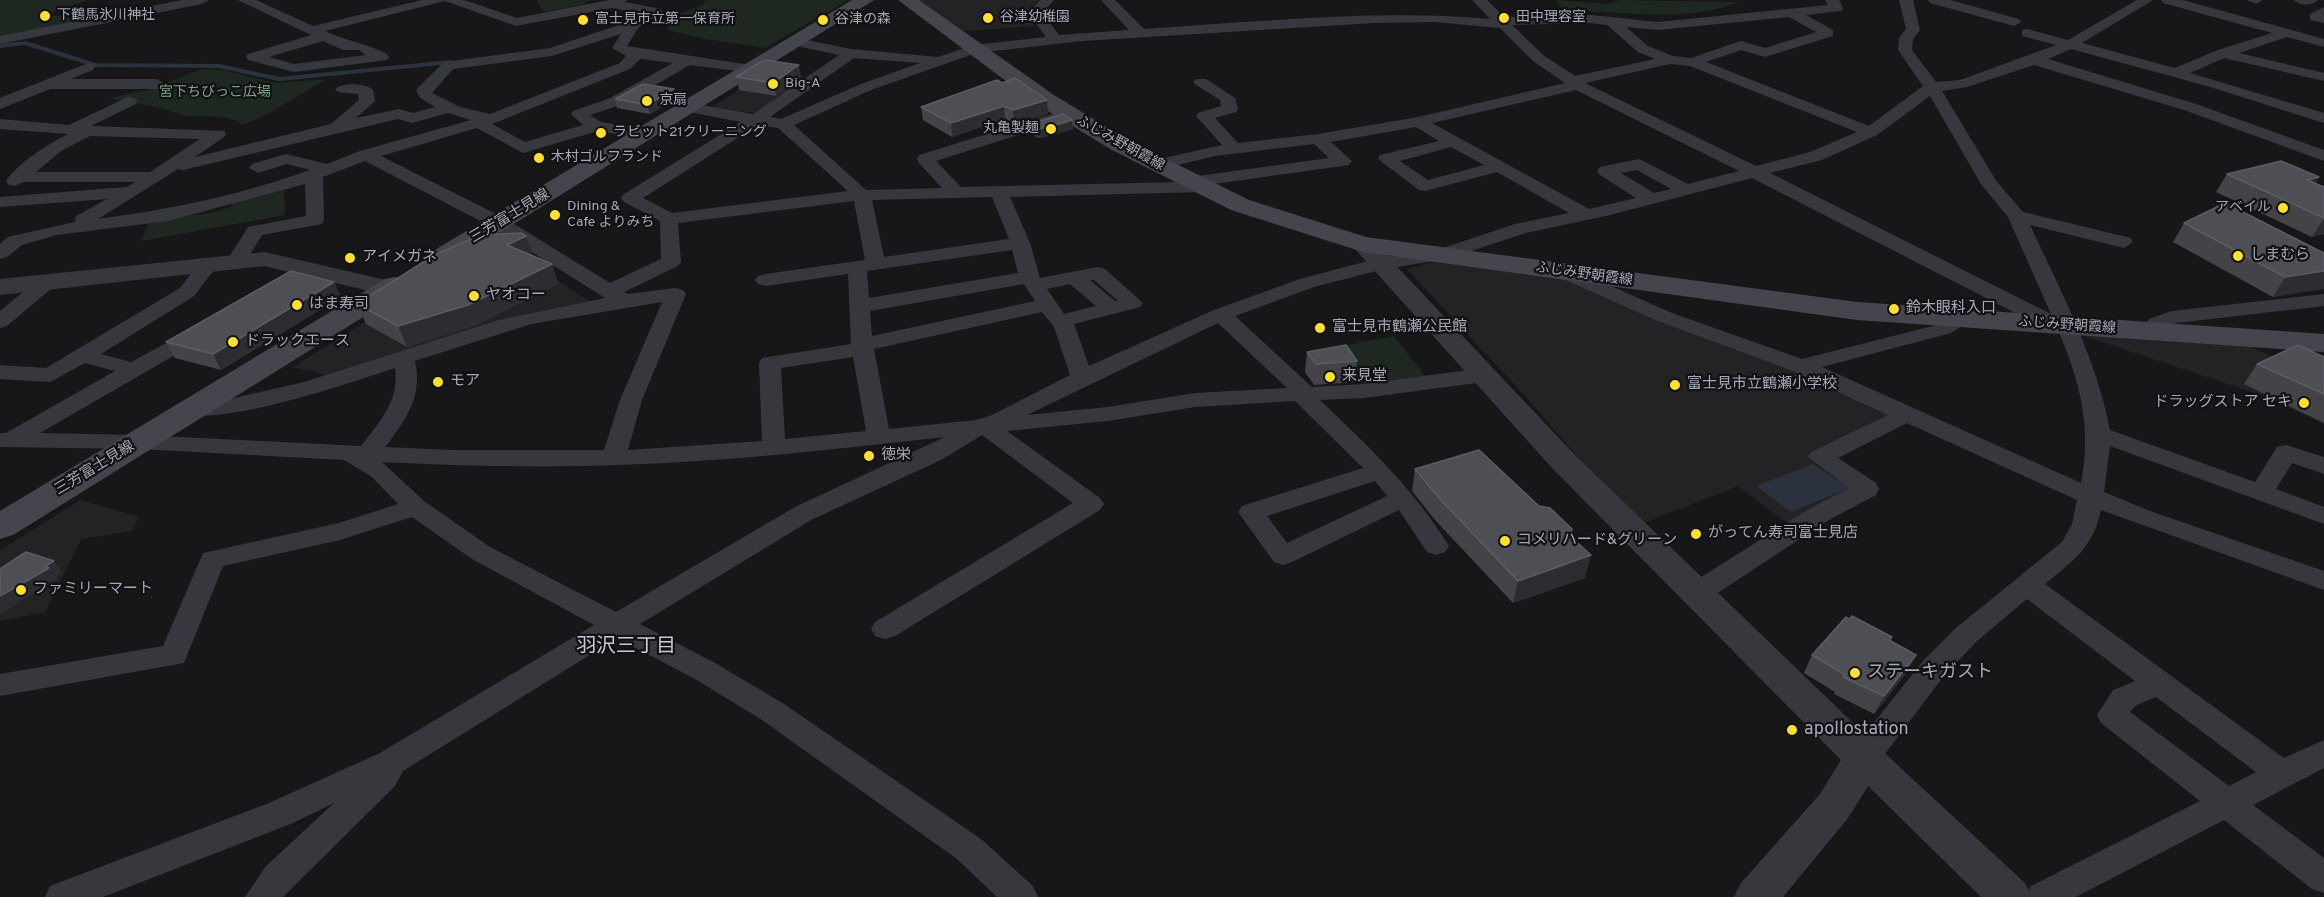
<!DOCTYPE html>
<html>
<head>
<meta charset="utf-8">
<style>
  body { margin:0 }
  canvas { display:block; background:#171618 }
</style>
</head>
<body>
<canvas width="2324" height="897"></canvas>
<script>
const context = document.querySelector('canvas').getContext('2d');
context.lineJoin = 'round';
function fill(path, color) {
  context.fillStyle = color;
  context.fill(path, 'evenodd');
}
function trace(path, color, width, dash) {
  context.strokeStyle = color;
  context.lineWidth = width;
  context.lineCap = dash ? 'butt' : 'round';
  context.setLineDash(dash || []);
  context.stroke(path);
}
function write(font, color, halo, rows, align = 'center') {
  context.font = font + ' Overpass,"Noto Sans JP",sans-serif';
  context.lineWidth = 4.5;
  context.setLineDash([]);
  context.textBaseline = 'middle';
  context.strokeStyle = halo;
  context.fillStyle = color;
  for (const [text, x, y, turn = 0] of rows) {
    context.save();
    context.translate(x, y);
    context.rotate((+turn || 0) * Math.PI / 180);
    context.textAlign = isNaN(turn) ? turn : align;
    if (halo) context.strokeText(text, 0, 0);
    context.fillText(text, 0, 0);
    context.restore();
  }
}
const built = new Path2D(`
  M917,0H1039L1029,10L1036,26L964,31Z
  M767,72L808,78L755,113L710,108Z
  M512,251L594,304L329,376L293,367L472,255Z
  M1440,260L1571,279L1900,412L1812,456L1855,486L1790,525L1738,486L1644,523L1603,486L1526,397L1407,269Z
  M2081,335L2244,344L2324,381V424L2267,397Z
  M81,500L139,517L132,531L81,539L45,612L0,621V550Z`);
const green = new Path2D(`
  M0,0H88L38,17L67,15L70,19L128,11L0,38Z
  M538,0H591L584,2L586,4L545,12L537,3Z
  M706,0H848L765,48L705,39L667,30L675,15L702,5Z
  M1557,0L1606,4L1620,0L1739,2C1683,24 1620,11 1562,10Z
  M202,69L223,70L276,83L327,79L264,116L242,125L238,121L225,117L185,116L161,108L109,98L147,90Z
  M284,187L285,215L141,241L150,220L211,213L231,207L233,202Z
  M1394,336L1428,380L1367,389L1337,347Z`);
const water = new Path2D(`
  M1813,464L1849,488L1791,512L1756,486Z`);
const stream = new Path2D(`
  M0,46L25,43L95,65L219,66L279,79L451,62`);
const minor = new Path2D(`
  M182,0H209L202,4L0,44V36Z
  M238,0H256L313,26L422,0H464L517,18L609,0H627L625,2L661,9L663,12L638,28L627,46L757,66L759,69L757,72L752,73L690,65L620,105L590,115L601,122L652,131L654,134L652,137L646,139L598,131L523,153L477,128L381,156L506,219L610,283L661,259L660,221L624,202L621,198L624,194L741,122L684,111L682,108L684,105L690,103L753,114L839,55L792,45V39L797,38L851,49L938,57L974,45L1046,37L1033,19L1031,10L1040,0H1054L1045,10L1047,19L1059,35L1129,30L1101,0H1115L1144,29C1259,22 1375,9 1490,19L1472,0H1487L1504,17L1591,15L1658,22L1828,5L1825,0H1839L1843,8L1841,11L1806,15L1833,30V36L1765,57L1741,50L1706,62L1869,126L1923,86L1898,50L1899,38L1906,29L1899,0H1913L1920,30L1913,39L1912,50L1936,82L1960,80L2056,45L2022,36V30L2027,29L2068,40L2137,0H2153L2082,43L2175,68L2218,50L2272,33L2163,3L2161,0H2183L2324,39V47L2287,37L2239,53L2324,73V81L2224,58L2190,73L2324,113V123L2207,86L2071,49L2048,59L2196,104L2324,150V161L2184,110L2034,65L1967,87L1942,91L1997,182L2023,212L2131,238L2133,242L2124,248L2030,225C2061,292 2096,357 2110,430L2255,482L2277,447L2286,445L2324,457V474L2292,463L2276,489L2324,507V524L2110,446L2104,492L2150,511L2324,571V590L2101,510C2093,548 2073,561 2045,584L2284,758L2324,740V768L2253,805L2324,858V893L2312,889L2224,820L2076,897H2026L2031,886L2200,801L2101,723L2097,715L2113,690L2135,681L2027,599L1977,641L1943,677L1875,767L1864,771L1853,767L1848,758L1853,749L1923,661L1957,627L2062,542L2072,524L2077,500L1907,423L1838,458L1876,483L1879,489L1876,495L1827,521L1707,600L1697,603L1687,600L1683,593L1687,586L1809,509L1849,488L1808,457L1811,452L1888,415L1793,371L1658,321L1561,278L1558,274L1561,270H1575L1672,313L1802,359L1937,325L1954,316H1968L1971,320L1951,333L1822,367L2081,483C2092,428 2080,381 2058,330L2029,320L1752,178L1610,215L1526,233L1447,259L1384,269L1314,287L1235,316L1312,387L1364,384L1484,368L1492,370L1495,375L1492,380L1484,382L1364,398L1320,400C1368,446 1414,489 1449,546L1445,552L1436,555L1427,552L1399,510L1292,562L1283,565L1274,562L1238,512L1242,506L1363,468L1295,401L1195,407L1108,421L1007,431L1100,498L1104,504L1100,510L895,636L885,639L875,636L871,629L875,622L1073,503L982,435L941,460L813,519L640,624L715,663L784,704L981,839L1033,886L1038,897H997L957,859L762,720L695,679L617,638L403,771L395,786L283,897H245L266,866L334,803L293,823L103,897H45L50,886L269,803L380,753L594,625L472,559L412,517L340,540L223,566L184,663L0,696V674L163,646L203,553L339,523L398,504L372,477L344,460L140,449L0,447V433H6L115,371L85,363L50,382L0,379V365L46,368L180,288L200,262L207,260L217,266L194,296L101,354L131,362L192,329H206L210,333L206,337L40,433L140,435L361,446C379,423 400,400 395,368C350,383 229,424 187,414L183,409L187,404L234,398L304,382L499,320L605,298L492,227L365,161L323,177L324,220L322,224L262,235L243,266H229L226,262L248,227L306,216L305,184L168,221L57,235L22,245L7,257L0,259V244L8,237L75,222L76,216L107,199L0,207V197L127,187L135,182H24L15,186L9,185L6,181C20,161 47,145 68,134L0,129V119L69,125L130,96L138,101L136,104L91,126L224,131L226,134L224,137L195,157L331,124L359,100L358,94L338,92L335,89C343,82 366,83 373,90L375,101L356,118L399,109L413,113L435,107L420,98L416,90L444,62L550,48L628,22L643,14L612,8L516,26L445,1L325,31C346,41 366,43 387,54L389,57L387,60L294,72L248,60L246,57L248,54L311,35ZM1789,17L1816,32L1765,48L1741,41L1691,58L1673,56L1648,46L1626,27L1658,30ZM1435,22L1500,28L1533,61L1565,83L1418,117L1318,134L1238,143L1215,118L1236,112L1238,109L1235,98L1206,79H1196L1193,82L1196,85L1220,100L1221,106L1198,113L1196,116L1222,145L1151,161L1148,165L1151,169L1157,170L1215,156L1314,144L1329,158L1191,177L1182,182L961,187L936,161L1068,119L1070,116L1068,113L1062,111L919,155L917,159L919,163L942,188L866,190L794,125L871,90L976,53L1083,41L1374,23ZM1591,23L1607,25L1638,52L1655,59L1575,76L1543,55L1512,25ZM621,34L612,48L626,56L620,63L490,114L460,107L432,93L453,69L552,56ZM323,41L343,50H359L366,55L294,64L269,57ZM854,58L920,63L861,84L781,119L770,117ZM640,59L673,63L608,99L573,111L571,114L583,125L525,142L492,124L630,69ZM1670,64L1690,66L1857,132L1810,152L1756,166L1585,83ZM1576,90L1739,171L1688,184L1639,159L1600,167L1597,171L1600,175L1636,198L1589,209L1432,123ZM1930,96L1981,184L2008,217L2051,314L1770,173L1822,160L1877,135ZM448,113L471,120L360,151L327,164L286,154L252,164L249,168L258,173L287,164L310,170C242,195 171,209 98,219L178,169L183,170L398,119L412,123ZM758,125L778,128L848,191L672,213L643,198ZM1416,127L1439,141L1380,155L1378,159L1419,190L1425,191L1497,172L1569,213L1515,224L1437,250L1383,257L1300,279L1214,310L1089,366L1074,324L1140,307L1143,303L1105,269L1098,267L1040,278L1030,243L1010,197L1200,192L1206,191L1207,185L1349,165L1352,161L1331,142ZM90,136L200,139L150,172H36L61,151ZM1451,147L1484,165L1428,180L1400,161ZM1637,170L1671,189L1654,193L1621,173ZM992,197L1009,239L884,257L872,200ZM854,201L865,260L765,274L758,276L755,280L758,284L765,286L848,274L851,344L762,358L759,363L762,441L628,450L642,400L686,294L683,290L676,288L628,294L624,292L678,266L681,262L678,223ZM1012,250L1018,273L869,298L867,271ZM1090,280H1094L1118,301H1115ZM1024,284L1035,301L872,336L870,311ZM1070,284L1096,306L1064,314L1047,289ZM662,302L620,400L604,450H453L385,447C406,420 423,396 415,361L531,324ZM1042,312L1054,327L1070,375L990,416L976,420L889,429L874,349ZM1218,323L1287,388L1195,393L1108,407L1027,415ZM853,357L866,431L785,439L781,368ZM945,437L795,507L616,612L490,547L424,501L382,462C459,466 537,468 615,465C725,462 836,449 945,437ZM1375,481L1387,496L1287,543L1267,516ZM2156,697L2256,772L2229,786L2130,712L2135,706Z
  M1928,0H1950L2019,19L2021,22L2014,26L1930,3Z
  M2247,0H2263L2256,4Z
  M2294,0H2318C2313,6 2299,6 2294,0Z
  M2324,7V23L2310,20V14Z
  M88,63L93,64L95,67L93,70L71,79H157L165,84L157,89H50L0,109V98Z
  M46,277L53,279L56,283L53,287L7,326L0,328V311L39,279Z
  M2324,294V306L2176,323L2167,326L2164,336H2150L2146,323L2149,319L2172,311Z`);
const tertiary = new Path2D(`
  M1363,237L1371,239L1575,455L1878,747L2025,883L2032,897H1981L1868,786L1848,818L1783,897H1734L1741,883L1820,794L1841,760L1553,469L1355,249L1351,244L1355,239Z
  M264,252L399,283L403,288L399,293L390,296L264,266L0,295V279Z`);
const secondary = new Path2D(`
  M852,0H874L451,263L442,265L433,263L429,257L433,251Z
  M898,0H919L1054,95L1128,140L1249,200L1366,237L1857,302L2324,334V352L1857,320L1363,252L1231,210L1112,150L1038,105Z
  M395,277L405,279L409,285L405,291L13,535L0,539V511L385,279Z`);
const wall = new Path2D(`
  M736,77L801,78L776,96L739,90Z
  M997,80L1048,114L1014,124L1005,119L952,137L923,120L921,107Z
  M676,98L650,114L617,108L615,99Z
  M1030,124L1073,129L1053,135L1039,138L1031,134Z
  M2227,174L2316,183L2324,187V234L2312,237L2216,192Z
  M2184,223L2324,253L2273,297L2173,242Z
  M533,255L532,256L552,264L558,284L476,325L407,347L366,324L357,304Z
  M334,282L341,297L221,370L175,358L166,342Z
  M1307,352L1357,361L1355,382L1314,385L1305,372Z
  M2324,357V423L2244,384L2257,364Z
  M1415,469L1571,537L1585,578L1513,603L1435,520L1412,491Z
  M1892,637L1890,641L1916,655L1907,672L1874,714L1834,694L1835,692L1804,673L1812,655Z`);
const shadedWall = new Path2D(`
  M799,65L801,78L776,96L773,83Z
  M674,89L676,98L650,114L647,105Z
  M1047,100L1048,114L1014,124L1013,110Z
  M1004,106L1005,119L952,137L951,123Z
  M1072,120L1073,129L1053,135L1039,138L1038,129Z
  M2319,177L2308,196L2307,180Z
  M2324,218V234L2312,237Z
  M526,236L533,255L514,264L507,245Z
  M552,264L558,284L476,325L407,347L398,326Z
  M2324,271V289L2273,297L2285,277Z
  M334,282L341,297L221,370L213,354Z
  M1591,555L1585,578L1513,603L1518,581Z
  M54,561L62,573L56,577L58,579L0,614V596Z
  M1916,655L1907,672L1874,714L1884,696Z`);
const building = new Path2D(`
  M764,60L799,65L773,83L736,77Z
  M1015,78L1047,100L1013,110L1004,106L951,123L921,107L997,80L1002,83Z
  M643,84L674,89L647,105L615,99Z
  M1063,114L1072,120L1052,126L1038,129L1030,124Z
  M2281,161L2319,177L2307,180L2324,187V218L2227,174Z
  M2225,203L2324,253V271L2285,277L2184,223Z
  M521,233L526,236L507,245L552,264L468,305L398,326L357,304L433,256L479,235Z
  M291,271L334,282L213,354L166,342Z
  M1346,345L1357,361L1316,364L1307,352Z
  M2298,345L2324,357V394L2257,364Z
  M1479,450L1539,506L1550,508L1572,529L1571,537L1591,555L1518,581L1439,498L1415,469Z
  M26,552L54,561L45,566L49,568L0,596V569Z
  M1852,616L1892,637L1889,640L1916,655L1884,696L1843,677L1844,674L1812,655L1846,617L1849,619Z`);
const markers = [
  [45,16,6,"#ffe227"],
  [988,18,6,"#ffe227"],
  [1504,18,6,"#ffe227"],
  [583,20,6,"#ffe227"],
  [823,20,6,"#ffe227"],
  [773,84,6,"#ffe227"],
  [647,101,6,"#ffe227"],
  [1051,129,6,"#ffe227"],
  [601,133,6,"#ffe227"],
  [539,158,6,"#ffe227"],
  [2283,208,6,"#ffe227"],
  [555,215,6,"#ffe227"],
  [2238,256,6,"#ffe227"],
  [350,258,6,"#ffe227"],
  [474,296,6,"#ffe227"],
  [297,305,6,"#ffe227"],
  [1894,309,6,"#ffe227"],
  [1320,328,6,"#ffe227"],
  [233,342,6,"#ffe227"],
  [1330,377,6,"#ffe227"],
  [438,382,6,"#ffe227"],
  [1675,385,6,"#ffe227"],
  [2304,403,6,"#ffe227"],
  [869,456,6,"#ffe227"],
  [1696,534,6,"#ffe227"],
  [1505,541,6,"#ffe227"],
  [21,590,6,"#ffe227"],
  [1855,673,6,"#ffe227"],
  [1792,730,6,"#ffe227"]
];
const farPoinames = [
  ["下鶴馬氷川神社",57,16],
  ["谷津幼稚園",1000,18],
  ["田中理容室",1516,18],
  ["富士見市立第一保育所",595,20],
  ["谷津の森",835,20],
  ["Big-A",785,84],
  ["京扇",659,101],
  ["丸亀製麺",1039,129,"right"],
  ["ラビット21クリーニング",613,133],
  ["木村ゴルフランド",551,158],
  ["Dining &",567,207],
  ["Cafe よりみち",567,223],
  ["アベイル",2271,208,"right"]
];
const farParknames = [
  ["宮下ちびっこ広場",215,93]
];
const farStreetnames = [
  ["ふじみ野朝霞線",1120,144,29],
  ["ふじみ野朝霞線",1584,275,8],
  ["ふじみ野朝霞線",2067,326,4]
];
const streetNames = [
  ["三芳富士見線",510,217,-31],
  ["三芳富士見線",95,469,-31]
];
const poiNames = [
  ["しまむら",2250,256],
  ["アイメガネ",362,258],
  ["ヤオコー",486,296],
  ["はま寿司",309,305],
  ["鈴木眼科入口",1906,309],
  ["富士見市鶴瀬公民館",1332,328],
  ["ドラックエース",245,342],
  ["来見堂",1342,377],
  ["モア",450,382],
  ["富士見市立鶴瀬小学校",1687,385],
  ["ドラッグストア セキ",2292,403,"right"],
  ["徳栄",881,456],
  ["がってん寿司富士見店",1708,534],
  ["コメリハード&グリーン",1517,541],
  ["ファミリーマート",33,590]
];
const nearPoinames = [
  ["ステーキガスト",1867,673],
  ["apollostation",1804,730]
];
const nearNeighbourhoodnames = [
  ["羽沢三丁目",626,648]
];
fill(built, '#232225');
fill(green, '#1e2720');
fill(water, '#2b323e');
trace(stream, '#2b323e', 4);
fill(minor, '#37373e');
fill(tertiary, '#37373e');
fill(secondary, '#45454e');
fill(wall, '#434348');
fill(shadedWall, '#2d2c30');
fill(building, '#4e4e55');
trace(building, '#5c5c64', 1.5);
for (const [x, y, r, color] of markers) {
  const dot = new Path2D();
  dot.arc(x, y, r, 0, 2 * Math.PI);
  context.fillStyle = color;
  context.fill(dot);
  trace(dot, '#121113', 2);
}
write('14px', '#a7a9b9', '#121113', farPoinames, 'left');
write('14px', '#7ca687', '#121113', farParknames);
write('14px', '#a7a9b9', '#121113', farStreetnames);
write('15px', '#a7a9b9', '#121113', streetNames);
write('15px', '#a7a9b9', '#121113', poiNames, 'left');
write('18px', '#a7a9b9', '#121113', nearPoinames, 'left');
write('20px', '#c8c9d5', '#121113', nearNeighbourhoodnames);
</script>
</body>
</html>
